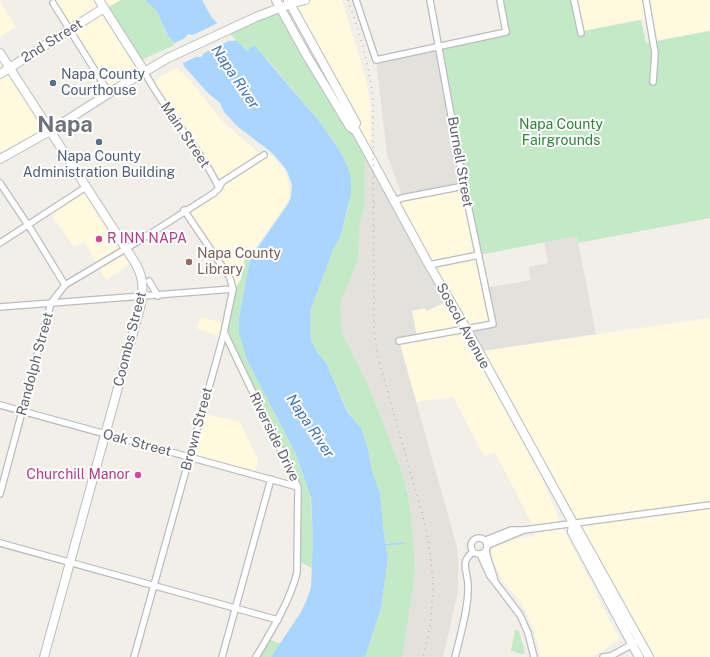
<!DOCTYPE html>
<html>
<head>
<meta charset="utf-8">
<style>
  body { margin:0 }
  canvas { display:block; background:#f1efe7 }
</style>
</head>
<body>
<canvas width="710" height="657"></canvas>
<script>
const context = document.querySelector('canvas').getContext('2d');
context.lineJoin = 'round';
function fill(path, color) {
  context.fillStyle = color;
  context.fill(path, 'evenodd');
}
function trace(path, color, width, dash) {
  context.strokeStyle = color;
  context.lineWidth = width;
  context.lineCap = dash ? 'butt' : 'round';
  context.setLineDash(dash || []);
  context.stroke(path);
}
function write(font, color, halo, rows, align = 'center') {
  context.font = font + ' "Public Sans",sans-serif';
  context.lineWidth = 4;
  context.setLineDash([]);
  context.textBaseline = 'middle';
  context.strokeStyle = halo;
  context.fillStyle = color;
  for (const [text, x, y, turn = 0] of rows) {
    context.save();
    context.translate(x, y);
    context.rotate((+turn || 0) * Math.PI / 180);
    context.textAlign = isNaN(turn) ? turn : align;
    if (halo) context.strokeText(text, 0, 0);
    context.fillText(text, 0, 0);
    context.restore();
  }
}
const commercial = new Path2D(`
  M51,0H121L106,9L144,71L109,93Z
  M288,0H342L366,79L370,101L371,130L370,149Z
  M577,0H710V30L654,41L649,19H641L583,31Z
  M0,2L16,27L0,37Z
  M0,53L50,131L0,159Z
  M177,68L190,80L223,122L257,151L264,155L268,154L269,153L285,170L290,188L289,198L287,203L253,251L246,245L241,279L235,289L186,212L219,188L152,85L160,77Z
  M464,186L493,324L469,327L398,201Z
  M86,187L134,261L106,280L98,265L84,242L74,247L49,211Z
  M446,302L464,332L477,359L539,471L565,533L595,589L599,601L619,637L618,641L592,657H541L534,631L526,612L519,600L502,580L491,557L492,551L494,547L515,539L535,536L531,522L495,452L484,456L453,397L416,402L399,341L412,311L425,308L427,311Z
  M201,317L226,324L223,337L197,329Z
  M710,318V657H649L482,351Z
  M202,413L240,422L258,459L254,476L189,457Z`);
const industrial = new Path2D(`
  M439,46L464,186L403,199L387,154L376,60Z
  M365,157L446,302L426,311L425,308L412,311L417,337L399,341L457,547L458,560V591L443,657H402L408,622L415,572L413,535L408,495L401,470L370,389L342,333L340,303L358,261L360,222L364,210Z
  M577,236L596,334L482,351L469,327L493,323L485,288L531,280L528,267L548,263L544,242Z`);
const green = new Path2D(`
  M121,0C127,0 137,0 143,0C157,4 161,21 166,33C169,38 173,40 175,45L145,58L139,63L105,9Z
  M500,0H577L583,31L641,20L646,43L710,31V218L578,243L577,236L479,255L439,46L506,32Z
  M280,7L365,157L364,210L360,222L358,261L340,303L342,333L370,389L401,470L408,495L413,535L415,572L408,622L402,657H365L381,608L388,558L384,535L380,493L372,471L368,450L361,428L349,414L326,363L317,352L311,340L310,328L311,309L333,250L341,235L349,205L347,165L339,150L319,121L267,59L247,51L225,31Z
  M247,250L251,254L239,318L247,360L296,454L310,493L313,542L312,568L298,561V487L224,332L235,289L241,279Z
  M515,630L519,631L525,653L522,654L511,651Z
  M267,638L280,644L271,657H256Z`);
const water = new Path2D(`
  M144,0H202L212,18L247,51L254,45L319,121L339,150L347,165L351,179V194L341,235L333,250L311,309L310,328L311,340L317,352L326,363L348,413L361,428L368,450L372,471L380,493L384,535L388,558L381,608L365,657H271L301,612L307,599L311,587L313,542L311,497L296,454L247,360L239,332V318L251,254H253L288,204L291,197L292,185L287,171L281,163L271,152L237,126L224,112L220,103L207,92L184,66L173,41L168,36L157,12L151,5Z`);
const pier = new Path2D(`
  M218,22L236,40L234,41H229L204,53L201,57H196L181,64L173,44L185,38L188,34L193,35L218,23Z`);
const stream = new Path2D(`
  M384,545L404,543`);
const street = new Path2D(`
  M356,0L376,60L506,32L500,0
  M574,0L581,33
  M646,0L655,53L653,82
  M53,3L109,93
  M144,71C165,112 200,147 219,188
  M0,183L32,231L65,285
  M395,201L402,198L464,186
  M0,243L86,187
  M429,265L479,255
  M149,281L158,296
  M0,307L233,289
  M224,332L298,487L297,573C289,603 272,630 256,657
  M399,341L493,324L464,186L430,0
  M0,405L298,487
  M0,494L51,303L65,285L142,239L214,193L219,188L222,182L264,155
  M524,530L710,505
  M471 546a8 8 0 1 1 16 0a8 8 0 1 1-16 0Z
  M486,540L511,530H524L488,545
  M0,543L278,620
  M480,554L490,576L495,582C493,571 488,562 486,551
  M495,582L520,615L528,633L534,657
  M134,657L223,337L233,289L230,278L184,210
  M222,657L271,479
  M455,657C460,637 469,606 468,586C468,571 459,563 473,552
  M603,657L611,656L640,640`);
const secondary = new Path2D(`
  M99,0L144,71
  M276,0L307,56L350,127L356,131L367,151L429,265L466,328L573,523L576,526L649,657
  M288,0L356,123L354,129
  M0,53L134,261C143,275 144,288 141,304L44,657
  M0,74L104,8
  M0,159L50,131L114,90L168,58L256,17L290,4L305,0
  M573,523L572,532L639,657`);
const rail = new Path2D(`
  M348,0C359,31 369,65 373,98L374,330L378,358L422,513L429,545L433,580V593L430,627L423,657`);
const markers = [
  [53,83,4,"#5c6f8a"],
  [99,142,4,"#5c6f8a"],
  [99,239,4,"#d1479c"],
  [189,262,4,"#8d6e63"],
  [138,475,4,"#d1479c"]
];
const streetNames = [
  ["2nd Street",52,41,-32],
  ["Main Street",185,135,56],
  ["Burnell Street",460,162,80],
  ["Soscol Avenue",463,326,61],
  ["Coombs Street",130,339,-76],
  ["Randolph Street",35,364,-75],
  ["Brown Street",197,429,-75],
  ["Riverside Drive",274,437,64],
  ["Oak Street",137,443,15]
];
const serviceNames = [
  ["Napa County",61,75],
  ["Courthouse",61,91],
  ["Napa County",99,157,"center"],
  ["Administration Building",99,173,"center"]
];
const parkNames = [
  ["Napa County",561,125],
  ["Fairgrounds",561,141]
];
const hotelNames = [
  ["R INN NAPA",107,239],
  ["Churchill Manor",130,475,"right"]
];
const educationNames = [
  ["Napa County",197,254],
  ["Library",197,270]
];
const waterNames = [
  ["Napa River",235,77,56],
  ["Napa River",310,426,56]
];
const townNames = [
  ["Napa",65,125]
];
fill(commercial, '#fff9df');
fill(industrial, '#e3e1dc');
fill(green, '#c4e9c6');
fill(water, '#a9d5ff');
fill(pier, '#f1efe7');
trace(stream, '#a9d5ff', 1.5);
trace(street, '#babcc1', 8);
trace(secondary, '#bbbdc3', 10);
trace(street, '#fff', 5.5);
trace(secondary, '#fff', 8);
trace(rail, '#b6b6b8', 1.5, [1, 5]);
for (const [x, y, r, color] of markers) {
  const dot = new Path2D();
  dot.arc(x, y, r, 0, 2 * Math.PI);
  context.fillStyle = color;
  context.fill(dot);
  trace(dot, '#fff', 1.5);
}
write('14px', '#5f6268', '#fff', streetNames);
write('14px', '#4e5e75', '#fff', serviceNames, 'left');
write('14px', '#32823a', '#fff', parkNames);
write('14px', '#b23c85', '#fff', hotelNames, 'left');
write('14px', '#785e54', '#fff', educationNames, 'left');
write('italic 15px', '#4274b5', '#fff', waterNames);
write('bold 22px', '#70747a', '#fff', townNames);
</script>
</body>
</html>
